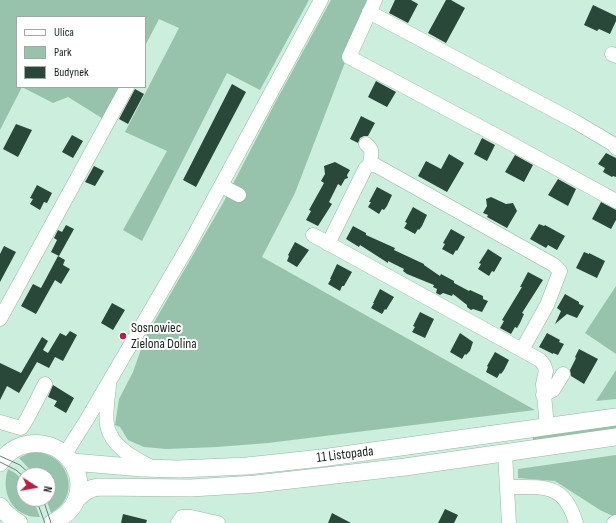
<!DOCTYPE html>
<html>
<head>
<meta charset="utf-8">
<style>
  body { margin:0 }
  #map { position:relative; width:616px; height:523px; overflow:hidden; background:#cceedc; font-family:"Sofia Sans Condensed",sans-serif }
  canvas { display:block }
  .legend { position:absolute; left:16px; top:16px; width:130px; height:72px; box-sizing:border-box; background:#fff; border:1px solid #a3a8a5; margin:0; padding:5px 7px; list-style:none; font-size:12px; color:#18251e }
  .legend li { display:flex; align-items:center; gap:8px; height:20px }
  .legend b { width:20px; border:1px solid #a3a8a5 }
  .north { position:absolute; left:16px; top:467px; width:40px; height:40px; box-sizing:border-box; background:#fff; border:1px solid #a3a8a5; border-radius:50%; rotate:101deg; font-size:11px; font-weight:700; line-height:16px; text-align:center; color:#18251e }
  .north::after { content:''; display:block; margin:auto; width:14px; height:18px; background:#b32147; clip-path:polygon(50% 0,100% 100%,50% 72%,0 100%) }
</style>
</head>
<body>
<div id="map">
<canvas width="616" height="523"></canvas>
<ul class="legend">
<li><b style="height:5px;background:#fff"></b>Ulica</li>
<li><b style="height:11px;background:#97c3ac"></b>Park</li>
<li><b style="height:11px;background:#2a483a"></b>Budynek</li>
</ul>
<div class="north">N</div>
</div>
<script>
const context = document.querySelector('canvas').getContext('2d');
context.lineJoin = 'round';
function fill(path, color) {
  context.fillStyle = color;
  context.fill(path, 'evenodd');
}
function trace(path, color, width, dash) {
  context.strokeStyle = color;
  context.lineWidth = width;
  context.lineCap = dash ? 'butt' : 'round';
  context.setLineDash(dash || []);
  context.stroke(path);
}
function write(font, color, halo, rows, align = 'center') {
  context.font = font + ' "Sofia Sans Condensed",sans-serif';
  context.lineWidth = 4;
  context.setLineDash([]);
  context.textBaseline = 'middle';
  context.strokeStyle = halo;
  context.fillStyle = color;
  for (const [text, x, y, turn = 0] of rows) {
    context.save();
    context.translate(x, y);
    context.rotate((+turn || 0) * Math.PI / 180);
    context.textAlign = isNaN(turn) ? turn : align;
    if (halo) context.strokeText(text, 0, 0);
    context.fillText(text, 0, 0);
    context.restore();
  }
}
const green = new Path2D(`
  M0,0H309L260,90L227,73L142,241L123,230L167,151L125,132L179,28L159,19L145,46V17H17V87H123L105,120L68,97L53,103L22,87L0,130Z
  M331,0H373L349,52L295,193L262,257L535,410L268,443L217,447L166,449L144,447L128,440L120,427L115,425L119,399L133,372L145,338L223,203L275,103Z
  M616,286V354L585,333Z
  M616,370V399L596,401Z
  M616,423V431L533,443V434Z
  M29,453C66,447 85,495 51,513L46,499H48V475H35L19,458Z
  M616,455V515L613,516L600,510L555,481L518,478V469Z
  M8,469L15,473L24,481V499H33L40,517C13,518 0,493 8,469Z`);
const building = new Path2D(`
  M395,0H411L418,4L408,23L389,13Z
  M446,0H451L465,8L446,43L428,33Z
  M593,5L616,16V21L610,34L599,29L597,31L584,25Z
  M376,81L396,92L387,107L368,97Z
  M232,84L246,92L196,187L183,180Z
  M135,89L144,94L128,124L119,119Z
  M361,116L375,123L368,136H364L360,138L358,143L350,139Z
  M16,124L32,130L18,157L3,149Z
  M72,135L83,141L73,158L62,152Z
  M482,138L495,145L487,161L474,154Z
  M606,153L616,158V177L613,176L612,177L603,172L605,168L598,164Z
  M449,154L464,163L447,192L418,176L426,161L441,169Z
  M515,155L533,165L524,182L505,172Z
  M335,162L350,170L347,175L348,178L345,179L341,186L338,184L329,202L332,204L318,226L306,220L311,211L309,210L324,183L321,181L325,174L324,166Z
  M94,166L104,171L95,186L85,182Z
  M558,179L576,189L568,206L548,195Z
  M37,185L52,193L47,203L44,202L40,210L30,204L33,199L30,198Z
  M377,187L392,195L387,206L384,210L382,209L379,214L368,207L371,202H369Z
  M491,197L506,204L513,203L517,211L507,228L487,217L488,215L483,213L487,206L486,199Z
  M601,202L616,210V220L611,229L592,219Z
  M413,207L427,215L422,226L419,230L418,229L415,234L404,228L407,223L405,222Z
  M539,224L544,226L545,225L565,236L557,250L548,245L546,248L530,239Z
  M66,225L74,229L59,256L51,252L57,240L54,238L58,230L62,232Z
  M353,226L366,233V235L395,248L394,250L424,264V265L440,276L441,274L454,281V283L469,291L470,290L483,296V299L488,301L482,312L473,309L471,310L467,307V305L453,294L452,296L443,293L440,295L436,293L437,289L433,287L434,285L407,274L403,271L404,269L388,261V263L360,245L359,247L346,239Z
  M451,229L465,237L457,251L456,250L453,255L442,249L445,244L443,243Z
  M295,242L309,250L297,267L287,261L289,256L288,255Z
  M4,246L16,252L0,282V254Z
  M488,249L502,258L494,272L492,271L489,276L478,269L481,264L479,263Z
  M584,252L589,254V253L605,261L597,278L576,268Z
  M58,256L65,260L63,265L70,269L61,284L55,280L36,314L21,306L33,284L41,288Z
  M337,264L352,272L344,286H342L340,291L328,284L331,279H330Z
  M528,272L543,280L522,313L524,314L520,323L517,328L515,327L511,334L500,328L504,321L502,320L522,287H520Z
  M380,289L394,297L386,310L385,309L382,314L371,308L374,303H373Z
  M565,294L579,302V304L584,306L577,318L567,314L555,324L561,311L557,308Z
  M112,303L125,310L113,330L101,323Z
  M420,312L434,319L425,338L412,332L415,327L413,326Z
  M70,331L77,335L63,361L55,357L49,368L37,362L19,393L7,386L0,400V363L21,373L42,337L48,341L43,350L48,353L60,333L66,336Z
  M460,333L473,342L470,351L466,355L465,354L462,359L450,352Z
  M547,333L560,340L559,342L564,344L558,355L553,353V354L539,347Z
  M579,349L598,359L584,384L571,376L570,370L576,358L575,357Z
  M495,352L509,360L504,370L501,374L500,373L497,378L486,372L488,367L487,366Z
  M53,385L74,398L66,413L54,406L57,401L48,397Z
  M445,509L458,515L454,523H438Z
  M332,513L351,523H328Z
  M123,514L147,520L146,523H121Z`);
const minor = new Path2D(`
  M375,0L349,57L501,138L616,201
  M369,12L574,121L613,144L616,148
  M612,54L616,56
  M366,144C374,151 371,154 370,164
  M222,186L239,195
  M313,235L540,360L544,365L546,371L543,384L547,427
  M328,244L365,169L370,164L377,166L554,265L560,271L547,305L522,350
  M0,319L127,87
  M109,385C108,398 105,412 107,425C111,447 134,458 153,468
  M543,395L553,390L563,374
  M0,422L21,428C25,425 41,391 45,384
  M505,453L509,523
  M65,454L86,421L190,243L321,0
  M508,487C545,487 564,483 576,523
  M178,523L182,517H191L218,523
  M614,523L616,522`);
const major = new Path2D(`
  M72,462L142,468L179,469L247,466L322,458L616,417
  M0,463C7,452 16,446 29,444C61,439 88,470 76,500C72,511 62,518 52,523
  M76,500C83,493 89,488 99,487L191,488L256,484L405,467L616,437
  M0,506C5,514 11,518 19,523`);
const tram = new Path2D(`
  M0,456L20,465L31,475
  M0,462L16,470L24,477
  M36,499L45,523
  M43,499L51,523`);
const markers = [
  [123,336,4,"#b32147"]
];
const poiNames = [
  ["Sosnowiec",131,328],
  ["Zielona Dolina",131,344]
];
const streetNames = [
  ["11 Listopada",345,455,-7]
];
fill(green, '#97c3ac');
fill(building, '#2a483a');
trace(minor, '#95b7a5', 15);
trace(major, '#95b7a5', 18);
trace(minor, '#fff', 14);
trace(major, '#fff', 17);
trace(tram, '#697f73', 1);
for (const [x, y, r, color] of markers) {
  const dot = new Path2D();
  dot.arc(x, y, r, 0, 2 * Math.PI);
  context.fillStyle = color;
  context.fill(dot);
  trace(dot, '#fff', 1.5);
}
write('14px', '#18251e', '#fff', poiNames, 'left');
write('14px', '#18251e', '#fff', streetNames);
</script>
</body>
</html>
